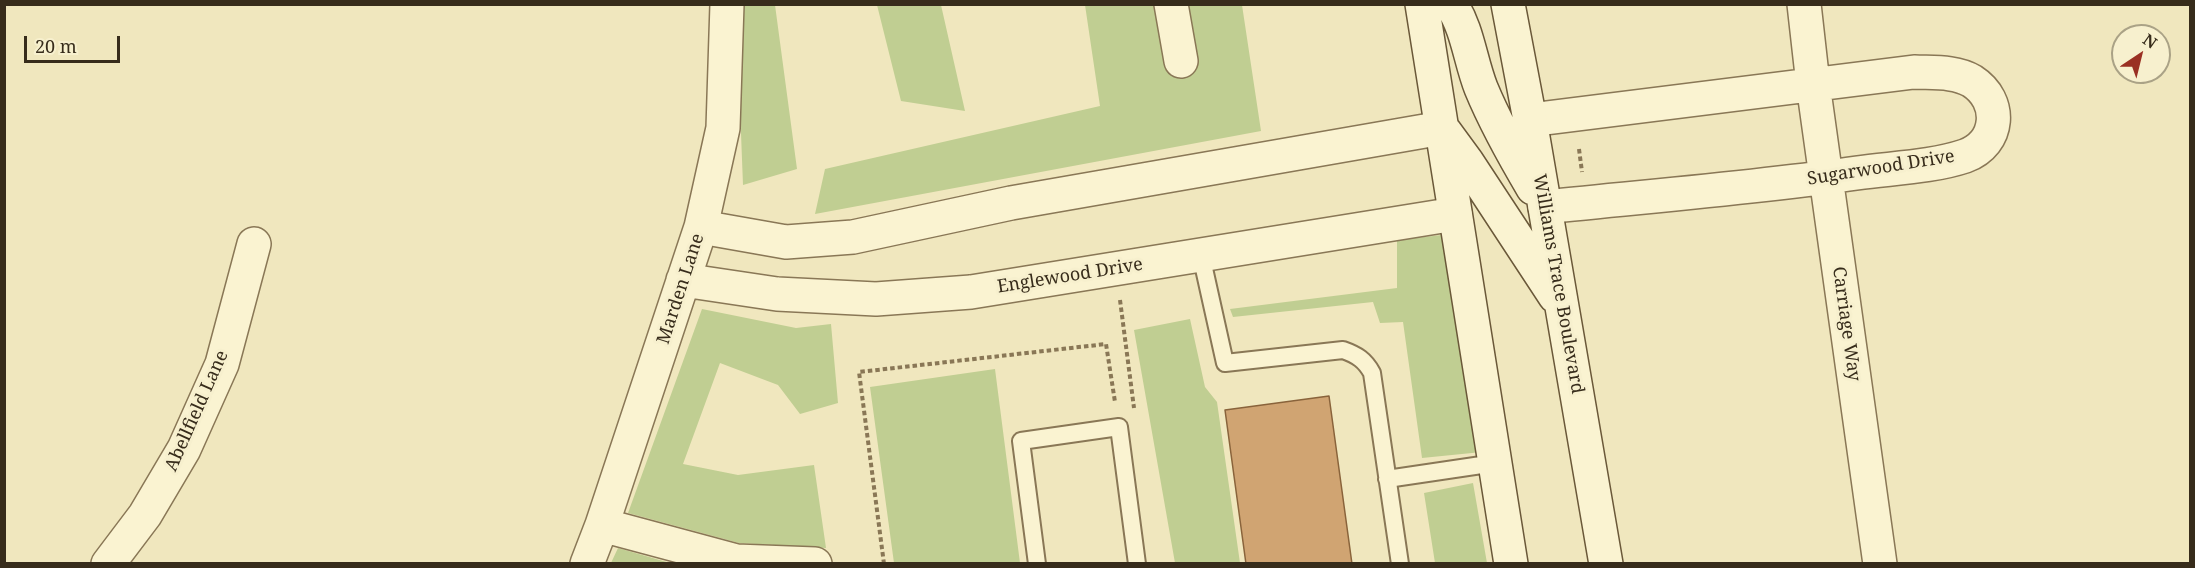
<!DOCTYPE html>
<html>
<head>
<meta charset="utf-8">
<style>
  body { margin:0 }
  #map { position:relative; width:2195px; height:568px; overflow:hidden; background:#f0e7be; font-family:"Noto Serif",serif }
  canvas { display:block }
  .frame { position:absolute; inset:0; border:6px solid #372c1b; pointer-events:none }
  .north { position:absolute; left:2111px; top:24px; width:60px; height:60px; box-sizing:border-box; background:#f7f0ce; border:2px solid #aaa286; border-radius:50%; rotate:35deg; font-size:16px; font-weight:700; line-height:24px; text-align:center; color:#372c1b }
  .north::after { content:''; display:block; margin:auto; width:21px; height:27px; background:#9a3023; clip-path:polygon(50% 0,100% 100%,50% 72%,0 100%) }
  .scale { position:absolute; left:24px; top:36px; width:96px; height:27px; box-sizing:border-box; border:3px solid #372c1b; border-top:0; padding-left:8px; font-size:18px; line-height:21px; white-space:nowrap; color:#372c1b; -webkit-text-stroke:4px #f7f0ce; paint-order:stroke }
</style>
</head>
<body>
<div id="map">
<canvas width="2195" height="568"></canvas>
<div class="frame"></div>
<div class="north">N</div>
<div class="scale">20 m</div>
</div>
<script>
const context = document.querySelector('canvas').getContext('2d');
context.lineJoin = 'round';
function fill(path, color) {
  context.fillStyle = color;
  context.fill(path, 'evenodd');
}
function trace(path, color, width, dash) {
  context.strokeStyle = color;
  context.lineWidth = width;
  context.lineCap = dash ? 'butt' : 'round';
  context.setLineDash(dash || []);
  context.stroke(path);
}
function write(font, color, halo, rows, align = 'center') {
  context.font = font + ' "Noto Serif",serif';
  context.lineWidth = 6;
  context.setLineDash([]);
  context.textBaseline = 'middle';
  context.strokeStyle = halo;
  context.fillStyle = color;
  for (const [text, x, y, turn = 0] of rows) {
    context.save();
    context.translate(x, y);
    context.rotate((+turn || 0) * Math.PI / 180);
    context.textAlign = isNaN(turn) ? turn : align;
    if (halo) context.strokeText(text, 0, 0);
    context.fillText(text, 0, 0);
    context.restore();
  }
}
const green = new Path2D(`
  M736,5H775L797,169L743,185Z
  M877,5H941L965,111L901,101Z
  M1085,5H1242L1261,131L815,214L825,169L1100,106Z
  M1442,235L1482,452L1422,458L1403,322L1380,323L1373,302L1233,317L1230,309L1397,288V240Z
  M702,309L796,328L831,324L838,403L800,414L778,385L720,363L683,464L738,475L814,465L826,548L739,543L628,513Z
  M1190,319L1205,387L1217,402L1240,563H1175L1134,330Z
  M995,369L1020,563H894L870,387Z
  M1473,483L1487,563H1435L1424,493Z
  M618,548L670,563H611Z`);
const building = new Path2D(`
  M1329,396L1352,564H1246L1225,410Z`);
const path = new Path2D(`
  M1579,149L1582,172
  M1120,300L1134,408
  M884,564L859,372L1106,344L1115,402`);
const lane = new Path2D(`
  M1201,255L1225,363L1343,350C1357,355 1365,360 1372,373L1400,564
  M1387,479L1495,463
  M1037,564L1021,441L1119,427L1137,564`);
const street = new Path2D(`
  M1171,4L1181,61
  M1804,4L1813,84L1880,564
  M1530,120L1914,72C1933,73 1955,71 1972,81C2003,101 2000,143 1965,156C1932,167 1893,168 1857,173C1754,188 1649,196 1545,207
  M701,227L786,242L853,237L1011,203L1442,128
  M683,280L777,294L876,299L971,292L1455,214
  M602,525L736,561L815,564
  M108,564L145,515L184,449L222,364L254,244
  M587,564L602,525L701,227L723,128L727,4`);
const secondary = new Path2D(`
  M1422,4L1511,564
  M1451,4C1468,30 1470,60 1481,88C1495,122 1514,156 1533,188
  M1508,4L1530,120L1606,564
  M1445,132L1467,162L1555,296`);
const streetNames = [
  ["Sugarwood Drive",1881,168,-9],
  ["Englewood Drive",1070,276,-9],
  ["Williams Trace Boulevard",1558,284,80],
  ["Marden Lane",681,289,-72],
  ["Carriage Way",1846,324,82],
  ["Abellfield Lane",197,411,-66]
];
fill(green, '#c0ce92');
fill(building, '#d0a472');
trace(building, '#89633b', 1.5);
trace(lane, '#897756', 20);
trace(street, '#897756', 36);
trace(secondary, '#6a5839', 36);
trace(path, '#897756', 4, [4.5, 3]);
trace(lane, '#faf3d1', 16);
trace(street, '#faf3d1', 33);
trace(secondary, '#faf3d1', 33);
write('18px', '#372c1b', '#f7f0ce', streetNames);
</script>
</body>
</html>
